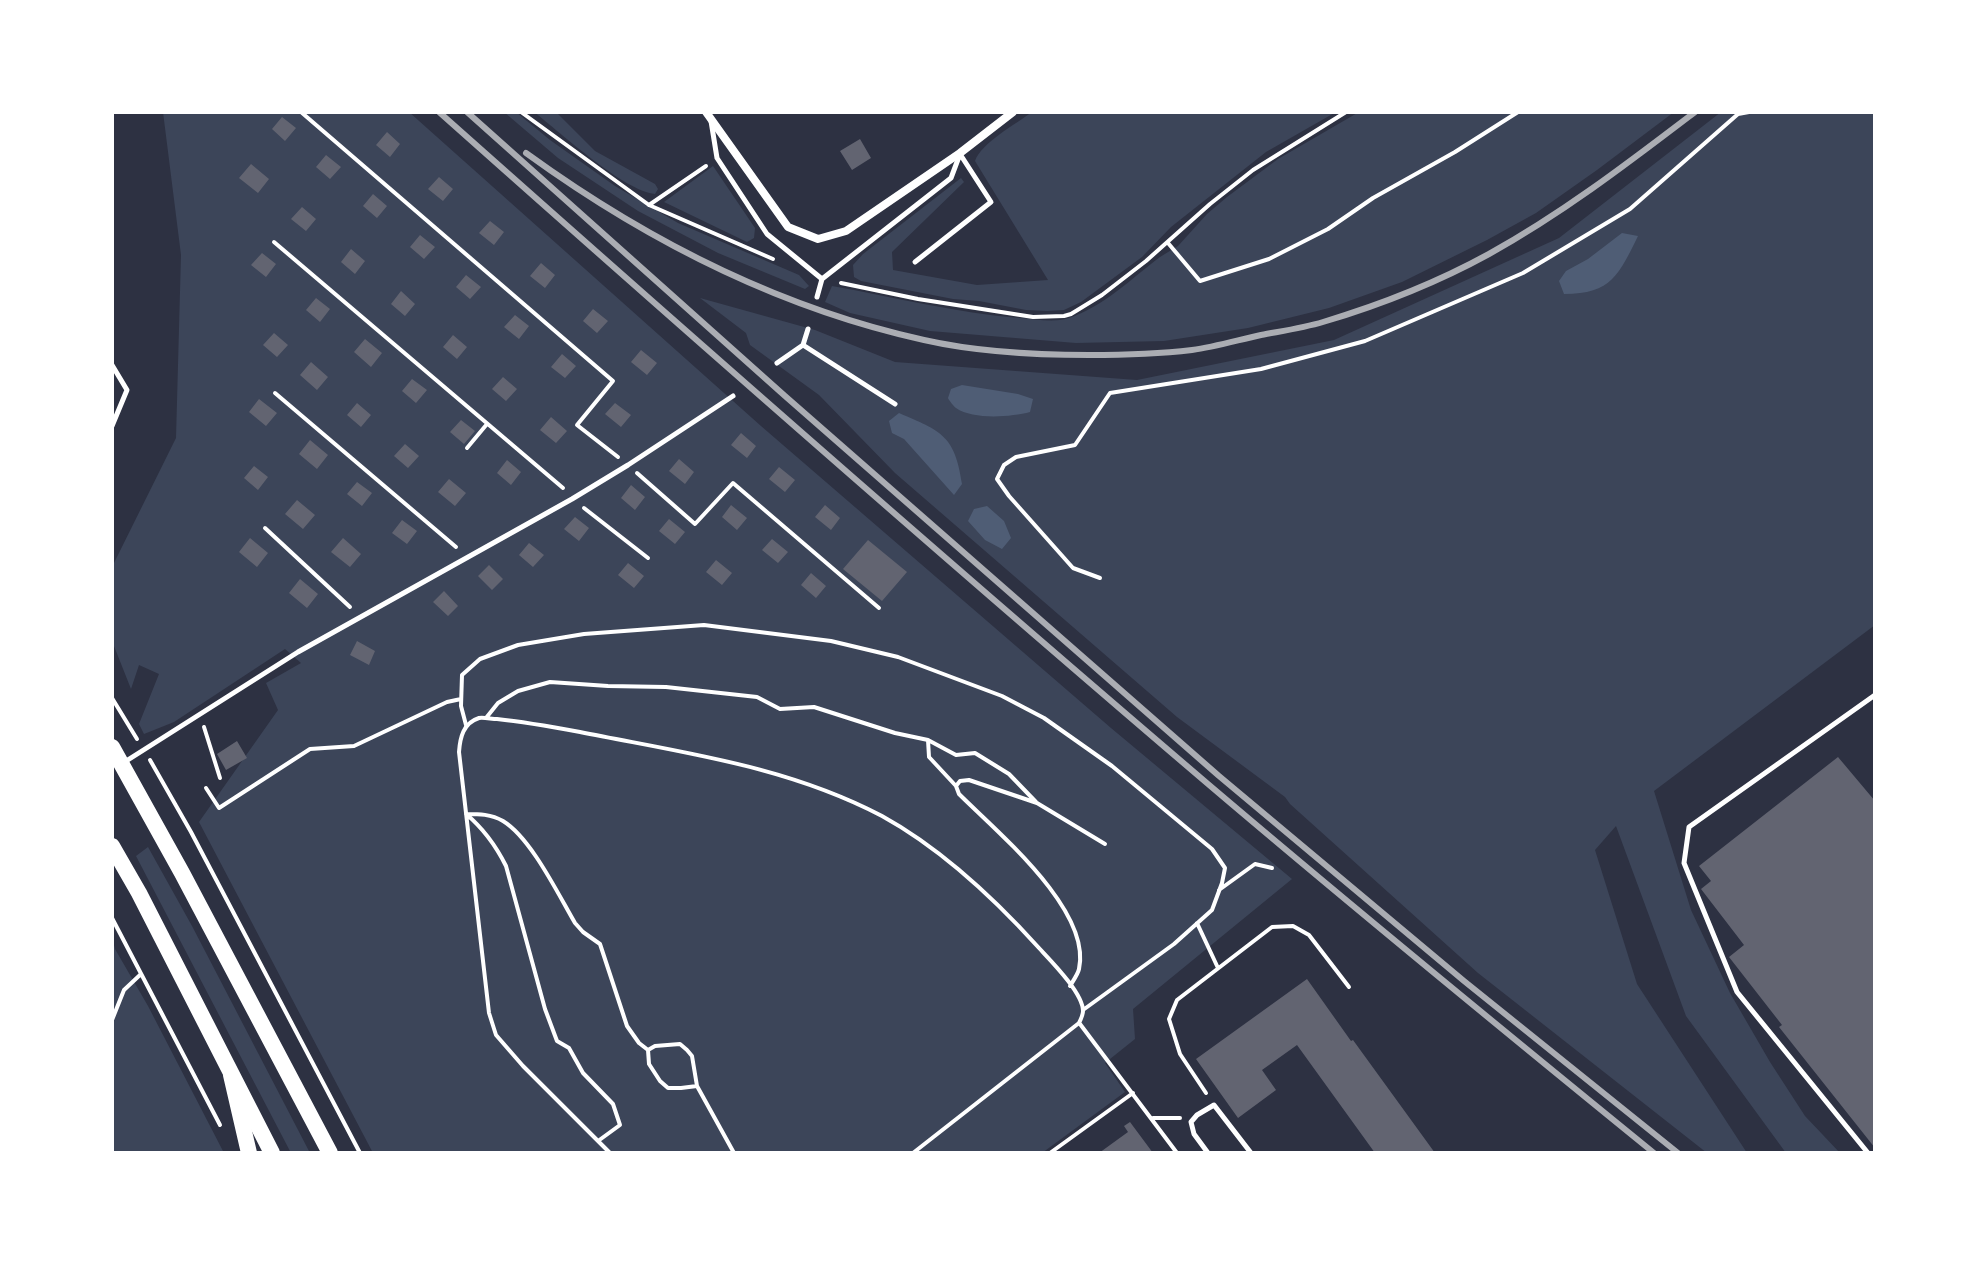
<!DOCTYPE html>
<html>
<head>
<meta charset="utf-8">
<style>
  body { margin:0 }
  #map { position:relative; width:1987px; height:1265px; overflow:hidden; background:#2d3142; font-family:"Varela Round",sans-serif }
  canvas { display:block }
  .frame { position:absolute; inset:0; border:114px solid #fff; pointer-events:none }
</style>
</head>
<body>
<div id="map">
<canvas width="1987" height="1265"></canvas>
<div class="frame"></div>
</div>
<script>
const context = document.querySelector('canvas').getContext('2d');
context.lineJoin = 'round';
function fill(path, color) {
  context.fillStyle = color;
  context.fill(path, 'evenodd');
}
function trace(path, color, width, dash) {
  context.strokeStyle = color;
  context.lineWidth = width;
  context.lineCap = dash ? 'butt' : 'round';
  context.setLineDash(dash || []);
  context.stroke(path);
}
const green = new Path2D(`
  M163,112H409L761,426L1111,728L1292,879L1133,1009L1135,1039L1105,1063L1125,1092L1042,1153H373L199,822L278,710L266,683L301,663L285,649L174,722L144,734L139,724L159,674L139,665L131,689L112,641V567L176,438L181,255Z
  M504,112H516L550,140L615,186L678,223L799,275L809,286L805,289L718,253L638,211L558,158Z
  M534,112H556L595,151L655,184L658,189L655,194C624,191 561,133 534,112Z
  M1032,112H1336L1266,152L1171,227L1142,257L1081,302L1064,310L1047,311L1026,310L979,301L953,299L861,281L854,277L853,265L863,254L961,178L964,182L892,252L893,270L977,285L1048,280L975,161C981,143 1016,124 1032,112Z
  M1359,112H1674L1597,170L1536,213L1487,240L1402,282L1329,308L1248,328L1164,341L1076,343L930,331L850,313L825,302L832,286C894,297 956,313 1020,318C1036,319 1053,323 1069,318C1103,307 1132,278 1160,257L1178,246L1207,214L1227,197L1278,159Z
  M1721,112H1875V625L1654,791L1691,910L1730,993L1770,1062L1805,1116L1840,1153H1786L1686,1016L1616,826L1595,850L1637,984L1747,1153H1707L1478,973L1290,804L1285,797L1177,717L895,473L819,395L750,345L746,333L700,298L815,330L895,362L1137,380L1334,340L1559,238Z
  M713,166L755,228L754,238L747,242L664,202Z
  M148,847L192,926L310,1153H291L136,856Z
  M112,937L115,949L148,1006L224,1153H112Z`);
const water = new Path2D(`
  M1622,233L1638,236C1619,274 1612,294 1564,294L1559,281L1566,271L1588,259Z
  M962,385L1018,394L1033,399L1030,412C1011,417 973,420 956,408C955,408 948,399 948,398L951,389Z
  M899,413C941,431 955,435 962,484L954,495L904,439L892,433L889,421Z
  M987,506L1004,521L1011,538L1002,549L985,540L968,521L974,509Z`);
const building = new Path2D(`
  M282,117L296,128L285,141L272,129Z
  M387,132L400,144L390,157L376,145Z
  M860,139L871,158L852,170L840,151Z
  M326,155L341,167L330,179L316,167Z
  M251,164L269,179L258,193L239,178Z
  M439,177L453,189L443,201L428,189Z
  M373,194L387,206L377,218L363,206Z
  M302,207L316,219L306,231L291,219Z
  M490,221L504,232L494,245L479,233Z
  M420,235L435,247L424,259L410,247Z
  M351,249L365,261L355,274L341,262Z
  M262,253L276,264L266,277L251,265Z
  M541,263L555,275L545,288L530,276Z
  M466,275L481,287L470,299L456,287Z
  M401,291L415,304L405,316L391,304Z
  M316,298L330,309L320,322L306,310Z
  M593,309L608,321L597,333L583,321Z
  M515,315L529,326L519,339L504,327Z
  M274,333L288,345L277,357L263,345Z
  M453,335L467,347L457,359L443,347Z
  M365,339L382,353L371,367L354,352Z
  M641,350L657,363L647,375L631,362Z
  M562,354L576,366L565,378L551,367Z
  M311,362L328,377L317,390L300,375Z
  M503,377L517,389L506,401L492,389Z
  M412,379L427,390L416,403L402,391Z
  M259,399L277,413L266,426L249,412Z
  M357,403L371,415L361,427L347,415Z
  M615,403L631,415L621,427L605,414Z
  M551,417L567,431L556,443L540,430Z
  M461,420L475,431L464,444L450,432Z
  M741,433L756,446L747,458L731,445Z
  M310,440L328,455L317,469L299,454Z
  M405,444L419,456L408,468L394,456Z
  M679,459L694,472L685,484L669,471Z
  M507,460L521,472L511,485L497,473Z
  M254,466L268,477L258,490L244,478Z
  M779,467L795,480L785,492L769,479Z
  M449,479L466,493L455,506L438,492Z
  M357,482L372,493L362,506L347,494Z
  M631,485L645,497L635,510L621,498Z
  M297,500L315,515L303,529L285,514Z
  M731,505L747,518L737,530L722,517Z
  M825,505L840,518L831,530L815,517Z
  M575,517L589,528L579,541L564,529Z
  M669,519L685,532L675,544L659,531Z
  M402,520L417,531L407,544L392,533Z
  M250,538L268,553L257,567L239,552Z
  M343,538L361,554L350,567L331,552Z
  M772,539L788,552L778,563L762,550Z
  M868,540L907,572L882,601L843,569Z
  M529,543L544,555L533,567L519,555Z
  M716,560L732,573L722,585L706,572Z
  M628,563L644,576L634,588L618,575Z
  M489,565L503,579L492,590L478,576Z
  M811,573L826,586L816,598L801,585Z
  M300,579L318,594L307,608L289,593Z
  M444,591L458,606L448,616L433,602Z
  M357,641L375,651L369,665L350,655Z
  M237,741L247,758L226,770L217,754Z
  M1838,757L1875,801V1148L1779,1027L1782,1025L1729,957L1744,945L1701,889L1711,881L1699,866Z
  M1307,979L1351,1041L1353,1040L1435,1153H1375L1297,1045L1262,1070L1276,1090L1238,1118L1196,1059Z
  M1130,1122L1153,1153H1099L1128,1132L1124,1126Z`);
const path = new Path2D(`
  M301,112L613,381L577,425L618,457
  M521,112L649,205L773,259
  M649,205L706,166
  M274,242L563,488
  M1168,243L1200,281L1269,259L1328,229L1373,198L1455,152L1518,112
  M841,283L918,299L1033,317L1064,316L1071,314L1102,295L1146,261L1210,204L1253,170L1346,112
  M275,393L456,547
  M467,448L487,424
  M637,473L695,524L733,483L879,608
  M584,508L648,558
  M265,528L350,607
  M1100,578L1073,568L1009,496L997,479L1004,465L1016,457L1075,445L1110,393L1261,369L1365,341L1523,273L1630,209L1738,114L1749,112
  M112,698L137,739
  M486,718L498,703L518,691L550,682L608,686L666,687L757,697L780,709L814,707L895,733L928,740L929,757L956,786
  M466,725L461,706L462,675L480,659L518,645L584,634L704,625L831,641L898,657L1002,696L1044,718L1112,766L1212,849L1225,868L1222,883L1212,910L1174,944L1083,1010
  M204,727L220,778
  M928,740L956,755L975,753L1009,774L1036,802
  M150,760L191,832L360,1153
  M206,788L219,808L310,749L354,746L447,702L461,699
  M1219,890L1255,864L1272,868
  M112,918L220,1125
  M1197,923L1218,968
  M1070,986C1073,981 1078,974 1079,969C1092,910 997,832 959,794L956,786L960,781L969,780L1037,803L1105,844
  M112,1020L124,990L141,974
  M1080,1024L1177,1153
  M697,1086L734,1153
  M1206,1093L1180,1054L1169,1019L1177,1000L1272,927L1293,926L1309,935L1349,987
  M1153,1118H1180
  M598,1141L620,1125L613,1104L583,1073L569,1048L557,1041L545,1009L506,866C496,846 484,829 466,814C479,814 491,814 503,821C531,838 558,894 575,923L583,932L600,944L627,1026L639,1043L648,1050L649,1064L660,1081L668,1088H681L697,1086L692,1056L687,1050L680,1044L655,1046L648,1050
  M610,1153L523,1066L496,1035L489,1013L459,752C460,738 463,723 479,718C483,717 492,719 497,719C525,722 553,727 580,732C684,753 787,766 882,816C942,849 993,897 1039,948C1051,961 1083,993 1083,1011C1083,1015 1081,1019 1079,1023L913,1153
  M1050,1153L1133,1093`);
const service = new Path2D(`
  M711,121L717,158L767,234L822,279
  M915,262L991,202L960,154
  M817,297L822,279L951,178L960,154
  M803,345L895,404
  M777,363L803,345L808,329
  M112,365L127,390L112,426
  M123,763L298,652L572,499L628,465L733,396
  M1208,1153L1194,1134L1191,1122L1197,1115L1214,1105L1251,1153
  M1868,1153L1737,992L1684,863L1689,827L1875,695`);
const minor = new Path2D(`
  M706,112L788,227L818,239L846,231L960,153L1013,112`);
const primary = new Path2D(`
  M112,747L182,873L330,1153
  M112,846L139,893L272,1153`);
const trunk = new Path2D(`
  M231,1075L249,1153`);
const rail = new Path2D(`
  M439,112C693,338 949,563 1208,784C1355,909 1504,1031 1654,1153
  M467,112L785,396L1219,776L1464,981L1678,1153
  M526,153C646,240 779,308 924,340C977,352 1035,355 1089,355C1123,355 1158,354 1192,350C1215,347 1238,340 1261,335C1282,331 1303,328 1323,322C1380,305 1438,282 1489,254C1563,213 1628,163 1695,112`);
fill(green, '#3c4559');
fill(water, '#4f5d75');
fill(building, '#626471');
trace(path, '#fff', 4);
trace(service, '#fff', 5);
trace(minor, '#fff', 8);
trace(primary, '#fff', 16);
trace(trunk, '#fff', 16);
trace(rail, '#abadb3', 6);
</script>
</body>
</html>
